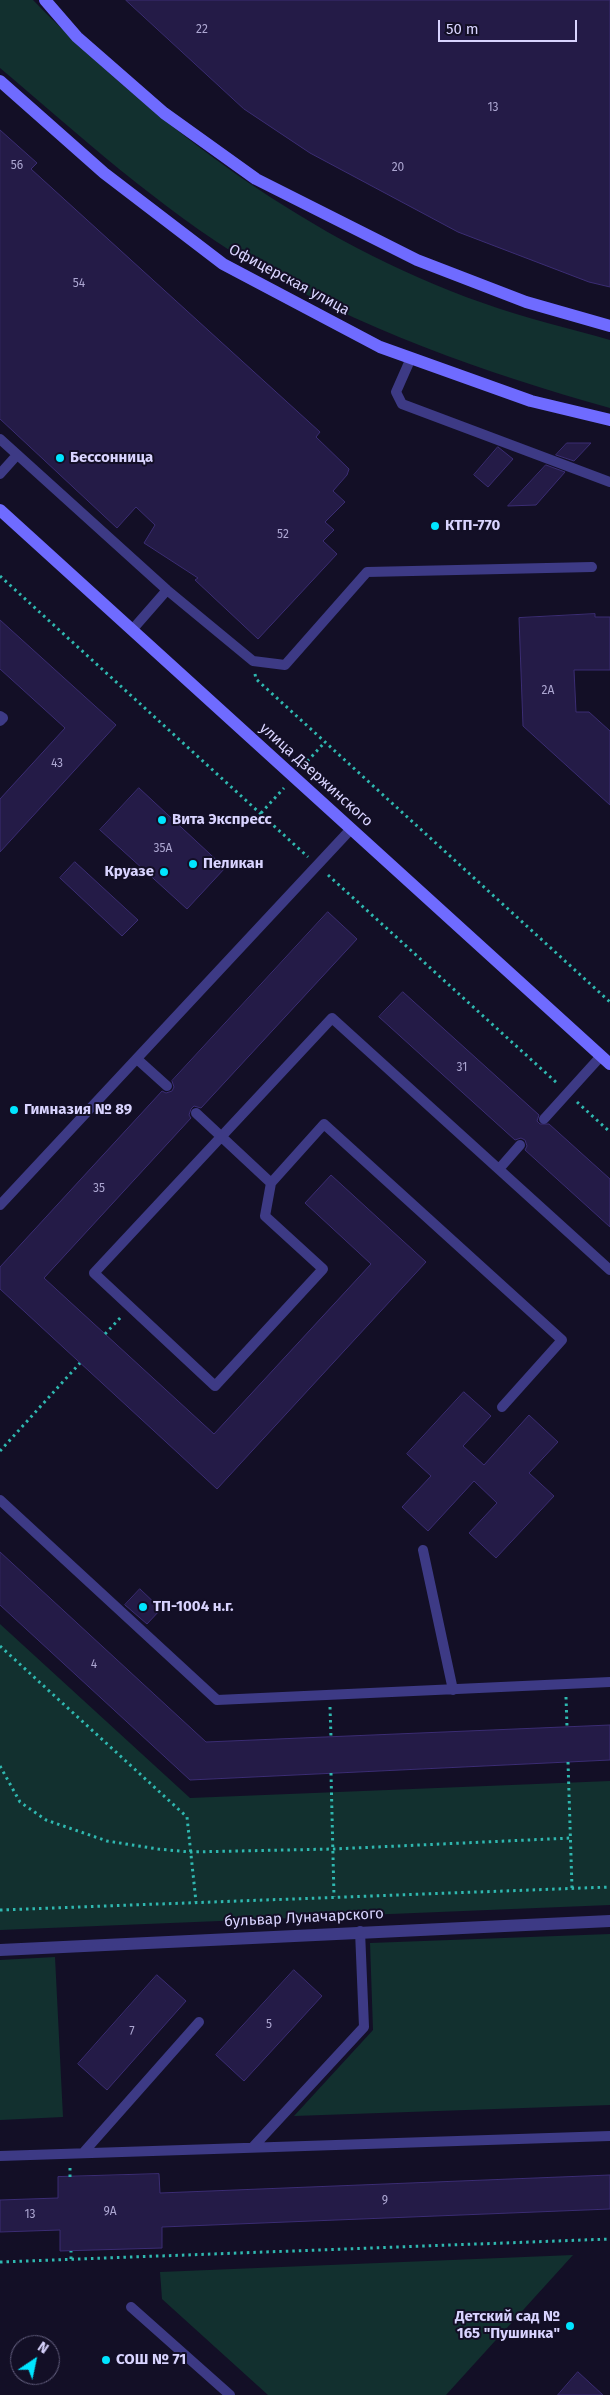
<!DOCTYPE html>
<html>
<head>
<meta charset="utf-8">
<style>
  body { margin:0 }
  #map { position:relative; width:610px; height:2395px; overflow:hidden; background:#130f26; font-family:"Fira Sans",sans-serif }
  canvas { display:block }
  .north { position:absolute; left:10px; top:2335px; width:50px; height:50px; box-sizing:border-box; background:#130f26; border:1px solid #625e7d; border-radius:50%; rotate:34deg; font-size:14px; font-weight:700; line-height:20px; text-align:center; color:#d9d4ff }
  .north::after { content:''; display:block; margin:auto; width:18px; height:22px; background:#00e5ff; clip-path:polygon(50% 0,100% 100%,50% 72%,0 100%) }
  .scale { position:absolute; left:438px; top:20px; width:139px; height:22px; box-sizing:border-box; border:2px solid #d9d4ff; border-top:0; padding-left:6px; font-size:15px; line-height:18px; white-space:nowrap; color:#d9d4ff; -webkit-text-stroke:4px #130f26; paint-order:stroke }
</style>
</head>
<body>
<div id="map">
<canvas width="610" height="2395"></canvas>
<div class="north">N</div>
<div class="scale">50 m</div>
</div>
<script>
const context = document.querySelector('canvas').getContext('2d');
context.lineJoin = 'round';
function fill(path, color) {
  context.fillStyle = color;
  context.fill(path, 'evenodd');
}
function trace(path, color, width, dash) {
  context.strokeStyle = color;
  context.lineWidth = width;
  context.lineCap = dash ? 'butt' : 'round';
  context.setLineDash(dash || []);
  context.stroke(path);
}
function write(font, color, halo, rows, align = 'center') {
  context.font = font + ' "Fira Sans",sans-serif';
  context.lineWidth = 4;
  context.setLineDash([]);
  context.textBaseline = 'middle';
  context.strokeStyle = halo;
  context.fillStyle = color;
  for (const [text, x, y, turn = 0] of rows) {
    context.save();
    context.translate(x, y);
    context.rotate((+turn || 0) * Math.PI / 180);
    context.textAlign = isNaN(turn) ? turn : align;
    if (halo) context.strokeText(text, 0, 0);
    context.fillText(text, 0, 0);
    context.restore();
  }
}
const green = new Path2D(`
  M0,0H33C161,130 310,242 483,303C525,318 568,328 610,340V408C489,374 353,327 247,261C158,207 79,135 0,68Z
  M0,1624L190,1798L610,1781V1905L0,1930Z
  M610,1934V2105L294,2116L373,2030L370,1943Z
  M55,1957L63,2117L0,2120V1960Z
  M573,2255L446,2395H268L162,2299L160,2272Z`);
const building = new Path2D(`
  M126,0H610V287L589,282L458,232L310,153L244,109Z
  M0,130L37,163L31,169L320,432L316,437L349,469L347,475L333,491L345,502L325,522L334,530L323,541L337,554L258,639L195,580L198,578L144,543L155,525L136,507L117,528L0,419Z
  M567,443H591L574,461L556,455Z
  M498,447L513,459L488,487L474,475Z
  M546,465L565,472L536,505L508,506Z
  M595,614V617H610V670H574L576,712H589L610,731V805L523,726L519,618Z
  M0,620L116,725L0,852V799L65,728L0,669Z
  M139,788L225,868L187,909L100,830Z
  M75,862L138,920L122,936L60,878Z
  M328,912L357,939L201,1108L194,1106L191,1109L189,1115L191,1118L44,1278L214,1434L371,1264L305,1203L331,1175L426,1262L217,1489L0,1289V1267L162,1091L166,1093L172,1091L174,1087L172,1081Z
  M403,992L539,1115L537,1121L540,1124H549L610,1179V1227L525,1150L527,1146L525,1140L521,1138L515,1140L379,1017Z
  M464,1392L491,1416L463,1446L484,1465L529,1415L558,1442L529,1473L554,1496L496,1558L469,1533L497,1503L474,1481L428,1531L402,1507L431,1476L407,1454Z
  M0,1552L206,1742L610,1725V1760L190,1780L0,1605Z
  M140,1589L161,1609L147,1624L125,1605Z
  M294,1970L322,1996L244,2081L216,2055Z
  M157,1975L186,2001L107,2090L78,2064Z
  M159,2174L160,2193L610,2175V2209L162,2227V2248L60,2251V2230L0,2232V2200L58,2198V2177Z
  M578,2372L603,2395H558Z`);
const path = new Path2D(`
  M0,576L308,857
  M255,674L256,679L610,1002
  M303,766L325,742
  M261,813L284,788
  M328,875L558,1084
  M577,1102L610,1132
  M105,1334L122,1316
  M0,1451L80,1363
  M0,1646L187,1817L196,1902
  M566,1697L567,1727
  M330,1707L331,1737
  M568,1762L572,1888
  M0,1766L20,1802L46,1820L107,1841L158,1849L190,1852L333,1849L571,1838
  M331,1773L334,1897
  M0,1910L610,1887
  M70,2177V2167
  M71,2259V2251
  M0,2262L610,2239`);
const lane = new Path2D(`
  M411,358L396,392L402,404L610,482
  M0,439L167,590L253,661L285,665L367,572L592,567
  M0,474L17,455
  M132,630L167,590
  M0,716L3,718L0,721
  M137,1059L167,1086
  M196,1113L271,1183
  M544,1119L601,1056
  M499,1169L520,1145
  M0,1205L351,829
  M502,1407L562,1340L324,1124L271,1183L265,1216L323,1269L215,1386L94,1273L332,1018L610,1270
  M0,1500L217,1700L610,1682
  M423,1550L453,1690
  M253,2147L364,2027L360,1931
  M83,2153L199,2022
  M0,2156L610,2136
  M131,2307L230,2395`);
const street = new Path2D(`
  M0,1950L610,1921`);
const secondary = new Path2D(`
  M45,0L77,37L164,113L256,179L417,260L526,302L610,326
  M0,81L104,173L223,264L380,347L531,401L610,420
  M0,510L610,1064`);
const markers = [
  [60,458,5,"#00e5ff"],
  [435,526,5,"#00e5ff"],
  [162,820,5,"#00e5ff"],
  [193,864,5,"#00e5ff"],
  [164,872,5,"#00e5ff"],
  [14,1110,5,"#00e5ff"],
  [143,1607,5,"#00e5ff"],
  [570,2326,5,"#00e5ff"],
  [106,2360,5,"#00e5ff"]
];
const numberNames = [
  ["22",202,30],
  ["13",493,108],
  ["56",17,166],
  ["20",398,168],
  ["54",79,284],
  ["52",283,535],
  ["2А",548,691],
  ["43",57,764],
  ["35А",163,849],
  ["31",462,1068],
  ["35",99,1189],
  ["4",94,1665],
  ["5",269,2025],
  ["7",132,2032],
  ["9",385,2201],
  ["9А",110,2212],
  ["13",30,2215]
];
const streetNames = [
  ["Офицерская улица",289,280,28],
  ["улица Дзержинского",316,775,42],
  ["бульвар Луначарского",304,1918,-3]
];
const poiNames = [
  ["Бессонница",70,458],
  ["КТП-770",445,526],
  ["Вита Экспресс",172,820],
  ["Пеликан",203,864],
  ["Круазе",154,872,"right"],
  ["Гимназия № 89",24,1110],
  ["ТП-1004 н.г.",153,1607],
  ["Детский сад №",560,2317,"right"],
  ["165 \"Пушинка\"",560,2334,"right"],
  ["СОШ № 71",116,2360]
];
fill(green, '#12302f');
fill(building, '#241b47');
trace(building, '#3b2d73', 1);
trace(path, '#2fb8b0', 3, [2.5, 4]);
trace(lane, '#3d3a85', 10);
trace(street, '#3d3a85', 12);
trace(secondary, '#6f6bff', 12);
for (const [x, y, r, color] of markers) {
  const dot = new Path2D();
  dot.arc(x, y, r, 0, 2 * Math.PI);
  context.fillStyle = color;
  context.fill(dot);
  trace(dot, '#130f26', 2);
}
write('12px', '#aca6d1', null, numberNames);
write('15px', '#d9d4ff', '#130f26', streetNames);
write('bold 15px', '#d9d4ff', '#130f26', poiNames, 'left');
</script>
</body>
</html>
